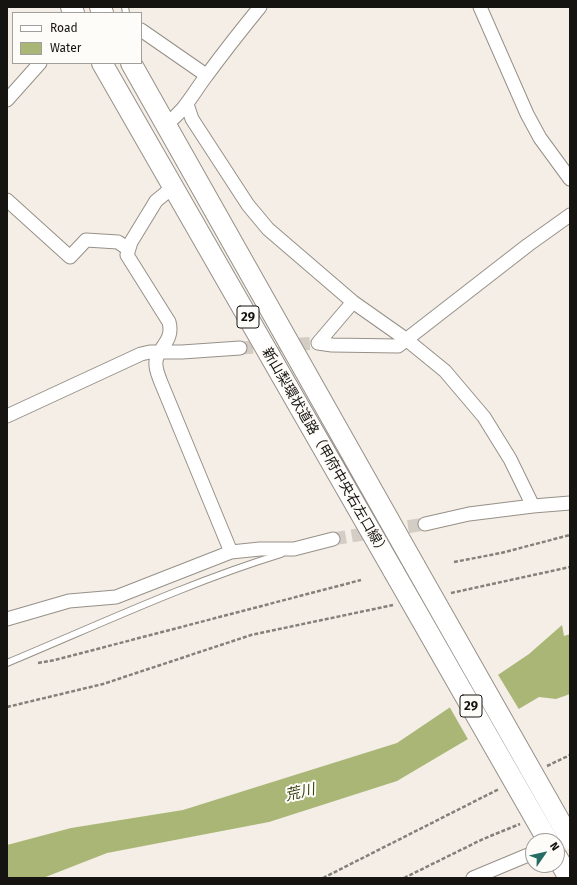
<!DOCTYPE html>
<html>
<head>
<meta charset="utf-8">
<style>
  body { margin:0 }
  #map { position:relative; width:577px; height:885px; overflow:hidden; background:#f4eee6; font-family:"Fira Sans",sans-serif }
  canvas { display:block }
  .frame { position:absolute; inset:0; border:8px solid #161411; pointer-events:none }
  .legend { position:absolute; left:12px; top:12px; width:130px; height:52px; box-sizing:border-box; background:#fefcf8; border:1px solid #a19f9c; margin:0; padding:5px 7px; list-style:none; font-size:12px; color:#161411 }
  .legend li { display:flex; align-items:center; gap:8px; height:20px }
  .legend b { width:20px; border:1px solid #a19f9c }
  .north { position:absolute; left:525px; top:833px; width:40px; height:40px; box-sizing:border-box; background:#fefcf8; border:1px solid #a19f9c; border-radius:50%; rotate:56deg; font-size:11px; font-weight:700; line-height:16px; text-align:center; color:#161411 }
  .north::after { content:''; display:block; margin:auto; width:14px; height:18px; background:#266e64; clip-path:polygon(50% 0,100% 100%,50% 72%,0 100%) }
</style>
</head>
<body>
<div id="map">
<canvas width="577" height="885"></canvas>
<div class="frame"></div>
<ul class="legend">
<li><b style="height:5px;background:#fff"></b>Road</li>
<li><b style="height:11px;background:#aab676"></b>Water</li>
</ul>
<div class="north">N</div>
</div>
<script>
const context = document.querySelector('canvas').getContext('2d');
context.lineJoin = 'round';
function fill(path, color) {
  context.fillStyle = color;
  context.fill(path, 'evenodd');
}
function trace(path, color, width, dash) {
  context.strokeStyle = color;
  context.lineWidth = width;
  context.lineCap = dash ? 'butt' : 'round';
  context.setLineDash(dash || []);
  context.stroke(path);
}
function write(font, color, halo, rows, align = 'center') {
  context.font = font + ' "Fira Sans","Noto Sans JP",sans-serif';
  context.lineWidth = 4;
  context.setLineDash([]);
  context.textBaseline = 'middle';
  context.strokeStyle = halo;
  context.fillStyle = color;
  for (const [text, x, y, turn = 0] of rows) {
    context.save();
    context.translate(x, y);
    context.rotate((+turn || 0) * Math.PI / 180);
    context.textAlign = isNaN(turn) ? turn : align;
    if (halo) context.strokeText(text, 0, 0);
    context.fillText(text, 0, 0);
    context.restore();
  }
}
const water = new Path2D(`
  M562,625L564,636L570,634V694L556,699L539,697L397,781L269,822L107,853L43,878H7V845L71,828L183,810L397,743L529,654Z`);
const pier = new Path2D(`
  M497,673L520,711L469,741L449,706Z`);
const minorTunnel = new Path2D(`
  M240,348L318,343
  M333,539L425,524`);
const path = new Path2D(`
  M454,562L501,553L570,535
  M451,593L570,567
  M38,663L55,660L361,580
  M7,707L103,684L251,635L393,605
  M547,766L570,755
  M323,878L499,789
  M404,878L483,839L520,824`);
const service = new Path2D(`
  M125,7L126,13
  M7,663C98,625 187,583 281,554`);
const minor = new Path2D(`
  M480,7L527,114L540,138L570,179
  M141,30L206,75
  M7,100L40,63
  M187,104L192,119L248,205L268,229L353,302L407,340L445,371L484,417L510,459L533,506
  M166,124C185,111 193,93 207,75C224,52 242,29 260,7
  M173,187L156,201L131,242L127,255L169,322C174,341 159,346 156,361C155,368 158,374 160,380L231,552
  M7,200L70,257L86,240L118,242L128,249
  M318,343L332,345L398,346L528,245L570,215
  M318,343L353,302
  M7,416L141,354L150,352H182L240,348
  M425,524L469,514L533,506L570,503
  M7,619L69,601L116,597L231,552L260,549H294L333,539
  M473,878L533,853`);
const primary = new Path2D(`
  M71,7L74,13
  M100,7L103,13
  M102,63L394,572
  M131,63L415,566
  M557,857L569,878`);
const primaryBridge = new Path2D(`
  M415,566L570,839
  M394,572L548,841`);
const shields = [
  [248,317,22],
  [471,706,22]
];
const shieldNames = [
  ["29",248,317],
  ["29",471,706]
];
const streetNames = [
  ["新山梨環状道路（甲府中央右左口線）",325,452,60]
];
const waterNames = [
  ["荒川",300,793,-13]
];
fill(water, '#aab676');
fill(pier, '#f4eee6');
trace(minorTunnel, '#d3cdc6', 13, [13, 6]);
trace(service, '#969088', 8);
trace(minor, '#969088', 15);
trace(primary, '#969088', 22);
trace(path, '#84807a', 2.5, [4, 2]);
trace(service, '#fff', 6);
trace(minor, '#fff', 13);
trace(primary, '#fff', 20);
trace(primaryBridge, '#969088', 22, []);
trace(primaryBridge, '#fff', 20);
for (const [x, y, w] of shields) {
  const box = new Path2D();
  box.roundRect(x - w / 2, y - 11, w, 22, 3);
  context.fillStyle = '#fefcf8';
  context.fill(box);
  trace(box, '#161411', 1);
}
write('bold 13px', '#161411', null, shieldNames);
write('14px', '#161411', '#fefcf8', streetNames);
write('italic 15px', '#3d4414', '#fefcf8', waterNames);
</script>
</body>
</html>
